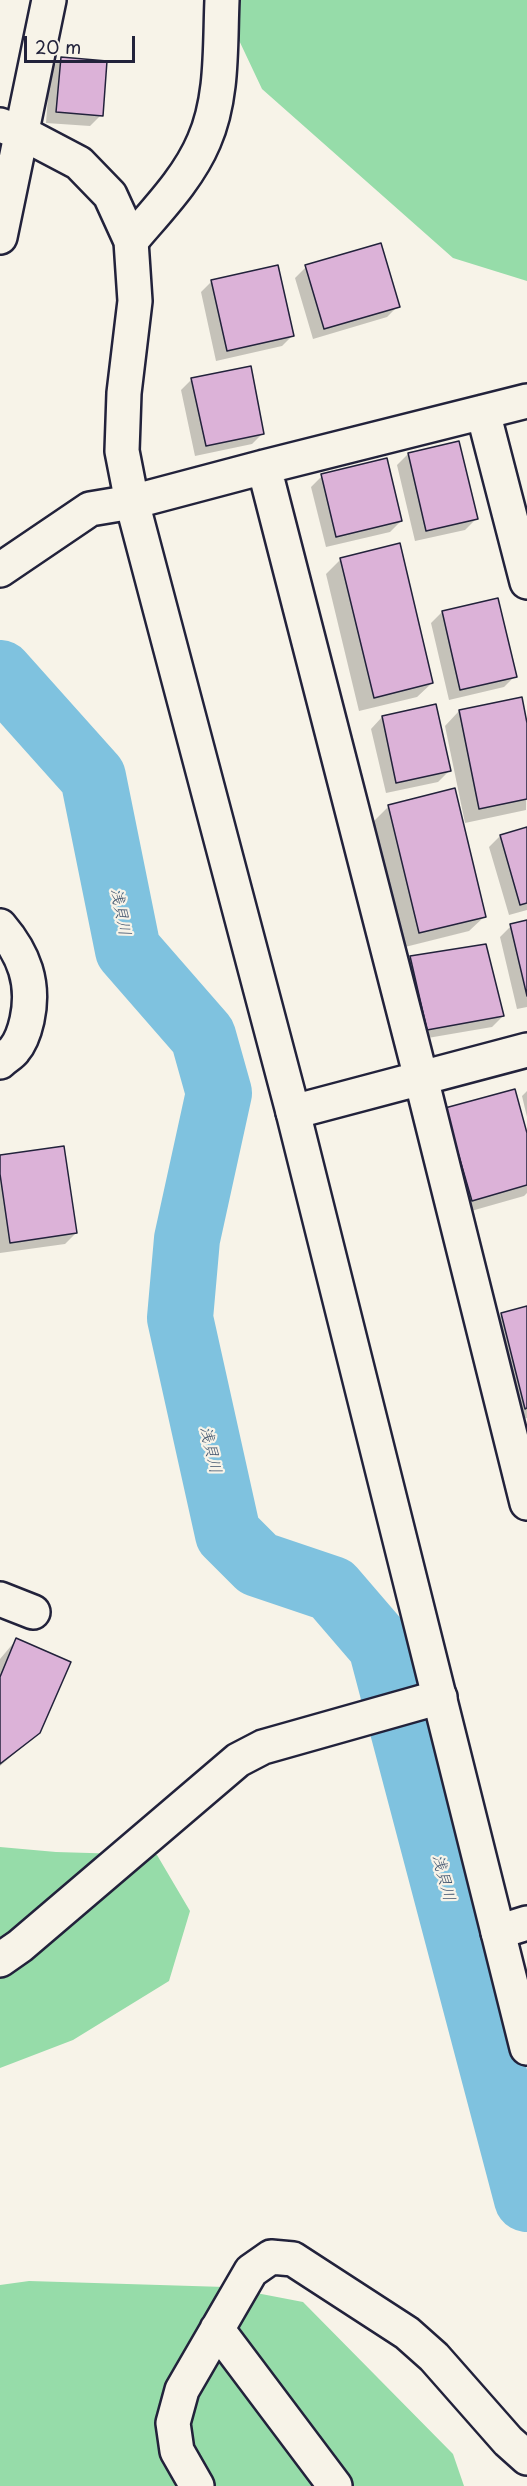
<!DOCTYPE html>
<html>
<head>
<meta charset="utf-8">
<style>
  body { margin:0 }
  #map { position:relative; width:527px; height:2486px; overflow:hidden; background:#f7f3e8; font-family:"Playpen Sans",sans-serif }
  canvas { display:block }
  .scale { position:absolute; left:24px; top:36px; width:111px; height:27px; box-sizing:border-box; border:3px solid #22223b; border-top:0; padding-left:8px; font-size:18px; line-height:21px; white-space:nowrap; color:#22223b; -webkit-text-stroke:4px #f7f3e8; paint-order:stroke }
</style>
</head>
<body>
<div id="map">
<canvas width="527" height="2486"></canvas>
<div class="scale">20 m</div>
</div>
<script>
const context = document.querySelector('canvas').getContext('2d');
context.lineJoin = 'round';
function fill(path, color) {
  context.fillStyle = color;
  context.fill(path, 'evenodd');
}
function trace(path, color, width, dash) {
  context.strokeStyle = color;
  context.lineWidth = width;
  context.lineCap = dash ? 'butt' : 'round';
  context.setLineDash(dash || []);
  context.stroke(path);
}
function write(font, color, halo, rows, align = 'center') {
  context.font = font + ' "Playpen Sans","Klee One",sans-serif';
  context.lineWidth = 4.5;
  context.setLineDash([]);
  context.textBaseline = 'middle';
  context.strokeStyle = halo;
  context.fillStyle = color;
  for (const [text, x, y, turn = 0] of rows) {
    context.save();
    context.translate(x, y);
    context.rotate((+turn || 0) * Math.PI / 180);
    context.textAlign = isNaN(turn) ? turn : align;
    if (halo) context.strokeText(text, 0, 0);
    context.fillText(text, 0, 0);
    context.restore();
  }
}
const green = new Path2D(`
  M220,0H527V281L453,258L262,89Z
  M0,1847L56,1852L157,1855L190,1911L169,1981L73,2040L0,2068Z
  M29,2281L225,2287L303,2302L453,2454L464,2486H0V2285Z`);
const shadow = new Path2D(`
  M62,58L101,115L90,126L46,123L50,69Z
  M306,267L398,306L387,317L313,339L295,278Z
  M212,281L293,335L282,346L216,361L201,292Z
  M192,379L263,433L252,444L195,456L181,390Z
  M408,454L476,519L465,530L415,541L397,465Z
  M322,476L401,521L390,532L326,547L311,487Z
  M341,559L432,683L417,697L359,711L326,574Z
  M497,600L515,676L504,687L449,700L431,623L442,612Z
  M459,711L527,730L526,810L465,823L445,726Z
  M382,717L449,771L438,782L386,793L371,729Z
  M389,806L484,917L469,931L405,947L374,821Z
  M527,829V910L509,915L489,847L500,836Z
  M527,922V1007L517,1009L500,937L511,926Z
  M410,958L503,1016L492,1027L416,1040L399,969Z
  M527,1091V1117L522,1096Z
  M446,1109L527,1138V1193L524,1196L457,1215Z
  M0,1157L76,1233L65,1244L0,1253Z
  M527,1308V1418L510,1422L487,1329L502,1314Z
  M16,1640L39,1732L0,1766V1659Z`);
const river = new Path2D(`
  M0,673L93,777L128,950L203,1036L219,1093L187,1239L180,1318L228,1534L258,1564L332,1589L381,1646L527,2199`);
const building = new Path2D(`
  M61,57L107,61L103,116L56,112Z
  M381,243L400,307L324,329L305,265Z
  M278,265L294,336L227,351L211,280Z
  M251,366L264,434L206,446L191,378Z
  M459,441L478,519L426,531L408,453Z
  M387,458L402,521L336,537L321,474Z
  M400,543L433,683L374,698L340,558Z
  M498,598L517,677L460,690L442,611Z
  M522,697L527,723V799L479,809L459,710Z
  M436,704L451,771L396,783L382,716Z
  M455,788L486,917L419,933L388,805Z
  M527,827V903L520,905L500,835Z
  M527,920V996L510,924Z
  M486,944L504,1016L427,1030L410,956Z
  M515,1089L527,1133V1185L472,1201L445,1108Z
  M64,1146L77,1233L10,1243L0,1174V1155Z
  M527,1306V1408L525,1409L501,1313Z
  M16,1638L71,1662L40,1733L0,1764V1677Z`);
const minor = new Path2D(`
  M0,237L49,0
  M131,241C157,210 188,179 204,141C223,98 220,46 222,0
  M483,412L527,582
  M264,467L421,1078L527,1503
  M0,570L90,509L132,502L264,467L527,401
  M0,926C24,954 35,983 27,1020C25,1029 21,1042 14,1050C11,1054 4,1058 0,1062
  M293,1112L527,1050
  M0,1599L33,1612
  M498,1932L527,1923
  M0,1960L20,1946L238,1760L263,1747L440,1697
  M217,2329L335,2486
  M197,2486L177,2451L173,2423L182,2390L251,2271L271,2257L293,2259L407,2333L434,2357L508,2441L527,2458`);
const tertiary = new Path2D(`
  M0,125L22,133L79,163L110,195L131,241L135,301L124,393L122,451L132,502L293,1112L527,2048`);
const waterNames = [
  ["浅貝川",120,912,79],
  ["浅貝川",210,1450,77],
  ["浅貝川",443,1878,75]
];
fill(green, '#96dca9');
fill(shadow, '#0003');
trace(river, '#7fc2df', 66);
fill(building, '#dcb2d8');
trace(building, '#22223b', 1.5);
trace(minor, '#22223b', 38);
trace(tertiary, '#22223b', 38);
trace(minor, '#f7f3e8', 33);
trace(tertiary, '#f7f3e8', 33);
write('italic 16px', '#3e526c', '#f7f3e8', waterNames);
</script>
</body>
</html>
